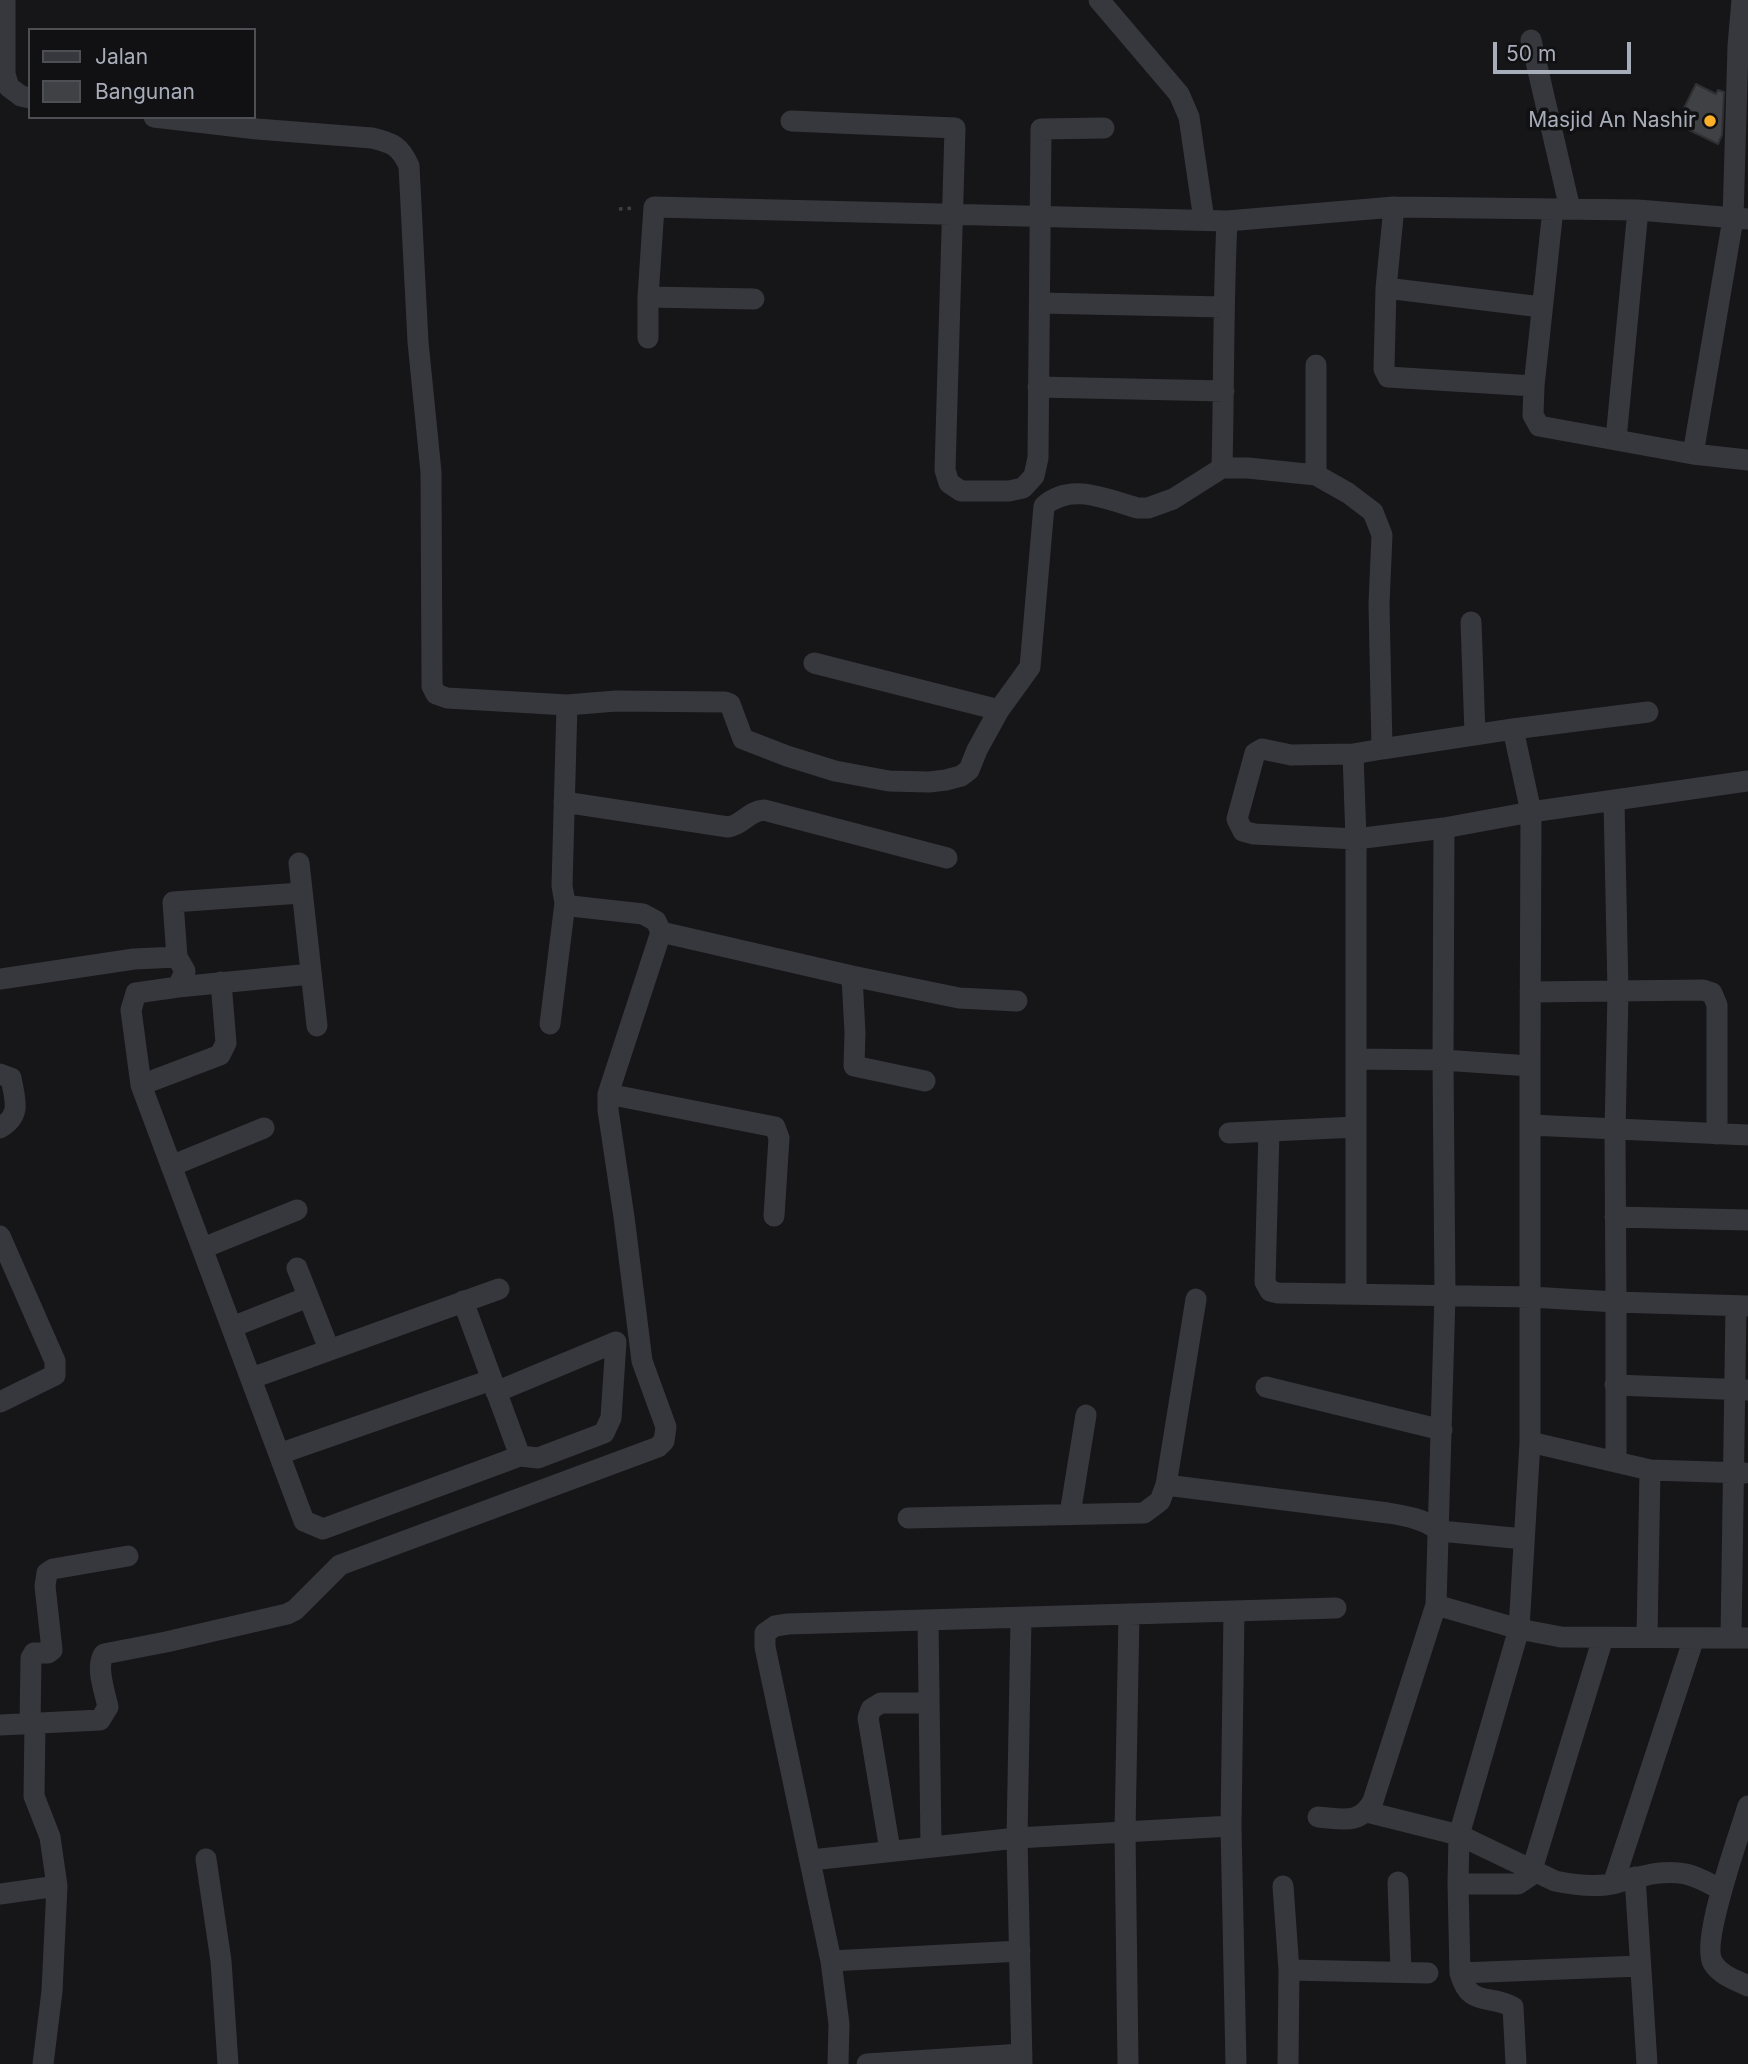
<!DOCTYPE html>
<html>
<head>
<meta charset="utf-8">
<style>
  body { margin:0 }
  #map { position:relative; width:1748px; height:2064px; overflow:hidden; background:#161618; font-family:Inter,sans-serif }
  canvas { display:block }
  .legend { position:absolute; left:28px; top:28px; width:228px; height:91px; box-sizing:border-box; background:#111113; border:2px solid #4d4f55; margin:0; padding:9px 12px; list-style:none; font-size:21px; color:#a7adb9 }
  .legend li { display:flex; align-items:center; gap:14px; height:35px }
  .legend b { width:35px; border:2px solid #4d4f55 }
  .scale { position:absolute; left:1493px; top:42px; width:138px; height:32px; box-sizing:border-box; border:4px solid #a7adb9; border-top:0; padding-left:9px; font-size:21px; line-height:24px; white-space:nowrap; color:#a7adb9; -webkit-text-stroke:5px #111113; paint-order:stroke }
</style>
</head>
<body>
<div id="map">
<canvas width="1748" height="2064"></canvas>
<ul class="legend">
<li><b style="height:9px;background:#37383d"></b>Jalan</li>
<li><b style="height:19px;background:#404145"></b>Bangunan</li>
</ul>
<div class="scale">50 m</div>
</div>
<script>
const context = document.querySelector('canvas').getContext('2d');
context.lineJoin = 'round';
function fill(path, color) {
  context.fillStyle = color;
  context.fill(path, 'evenodd');
}
function trace(path, color, width, dash) {
  context.strokeStyle = color;
  context.lineWidth = width;
  context.lineCap = dash ? 'butt' : 'round';
  context.setLineDash(dash || []);
  context.stroke(path);
}
function write(font, color, halo, rows, align = 'center') {
  context.font = font + ' Inter,sans-serif';
  context.lineWidth = 7;
  context.setLineDash([]);
  context.textBaseline = 'middle';
  context.strokeStyle = halo;
  context.fillStyle = color;
  for (const [text, x, y, turn = 0] of rows) {
    context.save();
    context.translate(x, y);
    context.rotate((+turn || 0) * Math.PI / 180);
    context.textAlign = isNaN(turn) ? turn : align;
    if (halo) context.strokeText(text, 0, 0);
    context.fillText(text, 0, 0);
    context.restore();
  }
}
const building = new Path2D(`
  M1696,84L1716,94L1718,90L1724,92L1722,135L1718,144L1687,129L1695,113L1684,108Z`);
const path = new Path2D(`
  M619,209L634,208`);
const minor = new Path2D(`
  M5,0V74L9,87L21,96L30,98
  M1099,0L1179,94L1189,117L1204,220
  M1531,40L1570,209
  M154,117L257,129L372,138C393,143 400,146 409,166L418,342L431,472L432,686L436,694L447,698L567,705
  M791,121L955,128L945,470L949,483L961,491H1009L1023,488L1034,476L1038,458L1041,129L1104,128
  M1394,207L1386,288L1541,307
  M1386,288L1384,369L1388,377L1534,386L1533,415L1539,426L1693,454L1748,460
  M648,297L754,299
  M1040,303L1223,307
  M648,338V297L654,207L1227,221L1394,207L1638,210L1748,219
  M1316,365V475
  M1534,386L1553,209
  M1038,387L1224,391
  M1616,439L1638,210
  M1693,454L1733,219L1738,46L1742,0
  M1222,468C1224,386 1223,304 1227,221
  M1471,622L1475,734
  M814,663L999,710
  M1382,749L1513,729L1648,712
  M564,802L728,827C743,825 748,811 764,810L947,858
  M299,863L317,1026
  M661,932L852,976L855,1033L854,1066L925,1081
  M177,957L173,902L301,893
  M852,976L959,998L1017,1001
  M0,979L134,959L177,957L185,971L178,987L136,993L131,1010L141,1085L304,1521L323,1529L520,1456L538,1458L604,1433L611,1418L616,1342L496,1392
  M178,987L311,974
  M1530,992L1703,990L1712,993L1717,1005V1134
  M550,1024L565,903
  M1357,1059L1443,1060L1530,1066L1531,812L1513,729
  M0,1074L11,1078C15,1100 22,1115 0,1128
  M141,1085L220,1055L226,1043L221,982
  M608,1094L775,1127L779,1138L774,1216
  M1530,1125L1748,1135
  M1269,1131L1265,1282L1270,1291L1278,1293L1530,1297L1616,1302L1615,1131L1618,992L1614,801
  M1229,1133L1356,1127
  M171,1166L264,1128
  M1615,1217L1748,1220
  M0,1236L55,1361V1375L0,1402
  M203,1248L297,1210
  M297,1268L329,1349
  M1356,1294V839L1254,834L1243,831L1237,819L1255,753L1262,749L1291,755L1353,754L1356,839L1444,828
  M463,1301L520,1456
  M232,1327L308,1297
  M252,1378L499,1289
  M1615,1385L1748,1390
  M1266,1387L1442,1430
  M1530,1442L1650,1470L1745,1473
  M279,1454L491,1380
  M1616,1462V1302L1748,1306
  M1166,1485L1196,1299
  M1070,1514L1086,1415
  M908,1518L1144,1513L1160,1501L1166,1485L1388,1513C1407,1516 1424,1519 1440,1531L1524,1539
  M1436,1605L1519,1629L1561,1637L1748,1638
  M1021,1618L1017,1838L1022,2064
  M928,1620L931,1846
  M1647,1637L1650,1470
  M1731,1638L1736,1306
  M0,1725L100,1720L108,1707C105,1692 95,1667 104,1654L166,1642L287,1614L295,1610L340,1565L658,1447L664,1441L666,1427L642,1361L624,1217L608,1110V1094L661,932L656,921L643,914L571,906L565,903L562,886L567,705L616,701L725,702L730,704L743,739L787,756L835,771L889,781L929,782L946,780L961,776L969,770L977,750L999,710L1030,667L1044,506C1071,482 1106,499 1137,508H1148L1173,499L1222,468H1248L1316,475L1348,493L1373,512L1382,535L1379,604L1382,749L1353,754
  M30,1725L31,1658L34,1653H48L52,1650L45,1586L47,1573L53,1569L128,1556
  M35,1725L34,1796L50,1837L57,1886L52,1991L43,2064
  M1748,1806C1740,1833 1700,1942 1713,1963C1720,1975 1736,1980 1748,1986
  M1367,1812L1459,1835L1555,1881C1574,1885 1597,1888 1616,1883C1640,1877 1661,1869 1686,1874C1699,1877 1710,1884 1722,1890
  M1318,1817C1343,1819 1360,1825 1373,1801L1436,1605L1445,1295L1443,1060L1444,828L1531,812L1748,781
  M1231,1826L1234,1611
  M890,1850L868,1718L871,1709L881,1703H929
  M206,1859L221,1961L228,2064
  M811,1860L1017,1838L1231,1826L1236,2064
  M1635,1877L1647,2064
  M1398,1882L1401,1972
  M1458,1884H1518L1530,1876L1603,1638
  M1613,1884L1694,1638
  M1283,1886L1289,1970L1288,2064
  M0,1894L57,1886
  M831,1961L1020,1951
  M1289,1970L1428,1973
  M1460,1973L1640,1966
  M838,2064L839,2024L831,1961L765,1647V1633L775,1626L788,1624L1336,1608
  M867,2064L1022,2054
  M1128,2064L1125,1832L1129,1614
  M1516,2064L1513,2007C1488,1994 1469,2007 1460,1973L1458,1884L1459,1835L1519,1629L1530,1442V1066`);
const markers = [
  [1710,121,7,"#fdb129"]
];
const poiNames = [
  ["Masjid An Nashir",1696,121]
];
fill(building, '#404145');
trace(building, '#303034', 2);
trace(path, '#3d3f44', 3.5, [3.5, 5]);
trace(minor, '#37383d', 21);
for (const [x, y, r, color] of markers) {
  const dot = new Path2D();
  dot.arc(x, y, r, 0, 2 * Math.PI);
  context.fillStyle = color;
  context.fill(dot);
  trace(dot, '#111113', 2.5);
}
write('21px', '#a7adb9', '#111113', poiNames, 'right');
</script>
</body>
</html>
